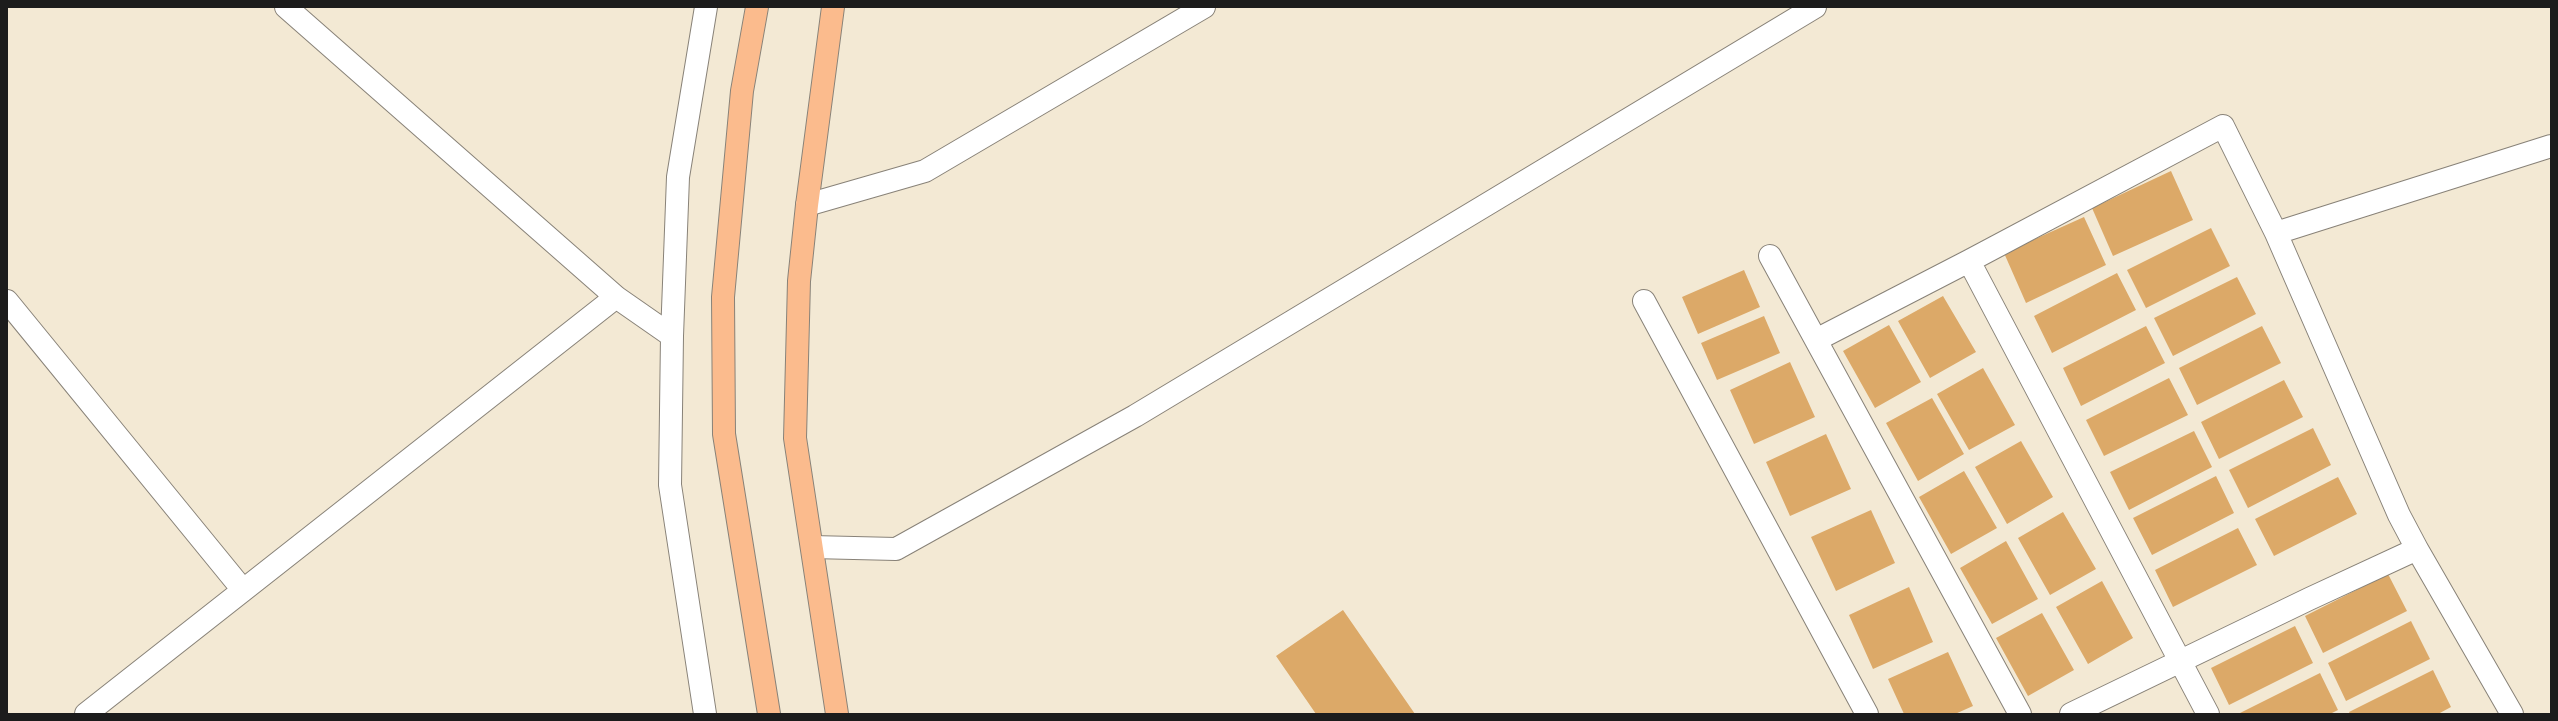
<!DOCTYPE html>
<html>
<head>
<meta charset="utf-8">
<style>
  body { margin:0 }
  #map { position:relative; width:2558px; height:721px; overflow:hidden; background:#f3e9d4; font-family:Delius,sans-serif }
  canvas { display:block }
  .frame { position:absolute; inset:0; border:8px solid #1c1c1c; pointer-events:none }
</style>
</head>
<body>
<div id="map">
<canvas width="2558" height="721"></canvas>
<div class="frame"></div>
</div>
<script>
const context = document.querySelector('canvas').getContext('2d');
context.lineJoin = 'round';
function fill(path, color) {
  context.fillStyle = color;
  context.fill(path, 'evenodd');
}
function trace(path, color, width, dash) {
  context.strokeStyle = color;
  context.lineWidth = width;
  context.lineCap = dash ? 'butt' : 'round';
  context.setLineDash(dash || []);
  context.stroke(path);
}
const building = new Path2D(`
  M2171,171L2193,220L2113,256L2092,208Z
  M2084,217L2106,265L2026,303L2004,253Z
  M2211,228L2230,266L2146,308L2127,270Z
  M1744,270L1760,307L1698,334L1682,297Z
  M2117,273L2136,310L2052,353L2034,316Z
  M2237,277L2256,314L2173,356L2154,318Z
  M1943,296L1976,352L1930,378L1898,321Z
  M1764,316L1780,353L1717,380L1701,343Z
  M1889,325L1921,382L1875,408L1843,351Z
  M2146,326L2165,363L2081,406L2063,368Z
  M2262,326L2281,363L2197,405L2179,368Z
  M1790,362L1815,417L1754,444L1730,390Z
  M1983,368L2015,425L1969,450L1937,394Z
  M2169,378L2188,415L2104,456L2086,420Z
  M2284,380L2303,417L2219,459L2201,422Z
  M1932,398L1964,454L1918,481L1886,423Z
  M2313,428L2331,465L2248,508L2229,470Z
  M2194,431L2212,467L2129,510L2110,472Z
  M1826,434L1851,489L1790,516L1766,462Z
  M2021,441L2053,497L2007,524L1975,467Z
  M1964,471L1997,528L1951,554L1919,497Z
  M2216,476L2234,513L2152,555L2133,518Z
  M2338,477L2357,514L2274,556L2255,519Z
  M1871,510L1895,563L1836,591L1811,537Z
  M2063,512L2096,569L2050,595L2018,538Z
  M2238,528L2257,565L2173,607L2155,570Z
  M2006,541L2038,599L1992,624L1960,568Z
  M2388,574L2407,611L2323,653L2305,616Z
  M2102,581L2133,638L2088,664L2056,607Z
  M1909,587L1933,642L1873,669L1849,615Z
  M1343,610L1415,714H1316L1276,656Z
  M2042,613L2074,670L2028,696L1996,638Z
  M2411,621L2430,659L2346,701L2328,663Z
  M2295,626L2313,663L2229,705L2211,668Z
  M1948,652L1973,706L1955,714H1904L1888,679Z
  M2433,670L2451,707L2438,714H2350L2349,712Z
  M2320,673L2338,710L2330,714H2238Z`);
const minor = new Path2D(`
  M286,7L616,297L672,336
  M807,205L925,171L1204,7
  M1770,256L2020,714
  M1969,261L2208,714
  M7,301L243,590
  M1644,301L1867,714
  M1816,340L1969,261L2223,126L2276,233
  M812,547L896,549L1135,416L1815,7
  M2417,549L2512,714
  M86,714L616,297
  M705,714L670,485L672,336L678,177L706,7
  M2071,714L2309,599L2417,549L2399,515L2276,233L2551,146`);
const highway = new Path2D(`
  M757,7L742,91L723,297L724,434L769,714
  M833,7L807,205L799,281L795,438L837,714`);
fill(building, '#dca968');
trace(minor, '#888278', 24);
trace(highway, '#888278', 24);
trace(minor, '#fff', 22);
trace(highway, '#fbbb8d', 22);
</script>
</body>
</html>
